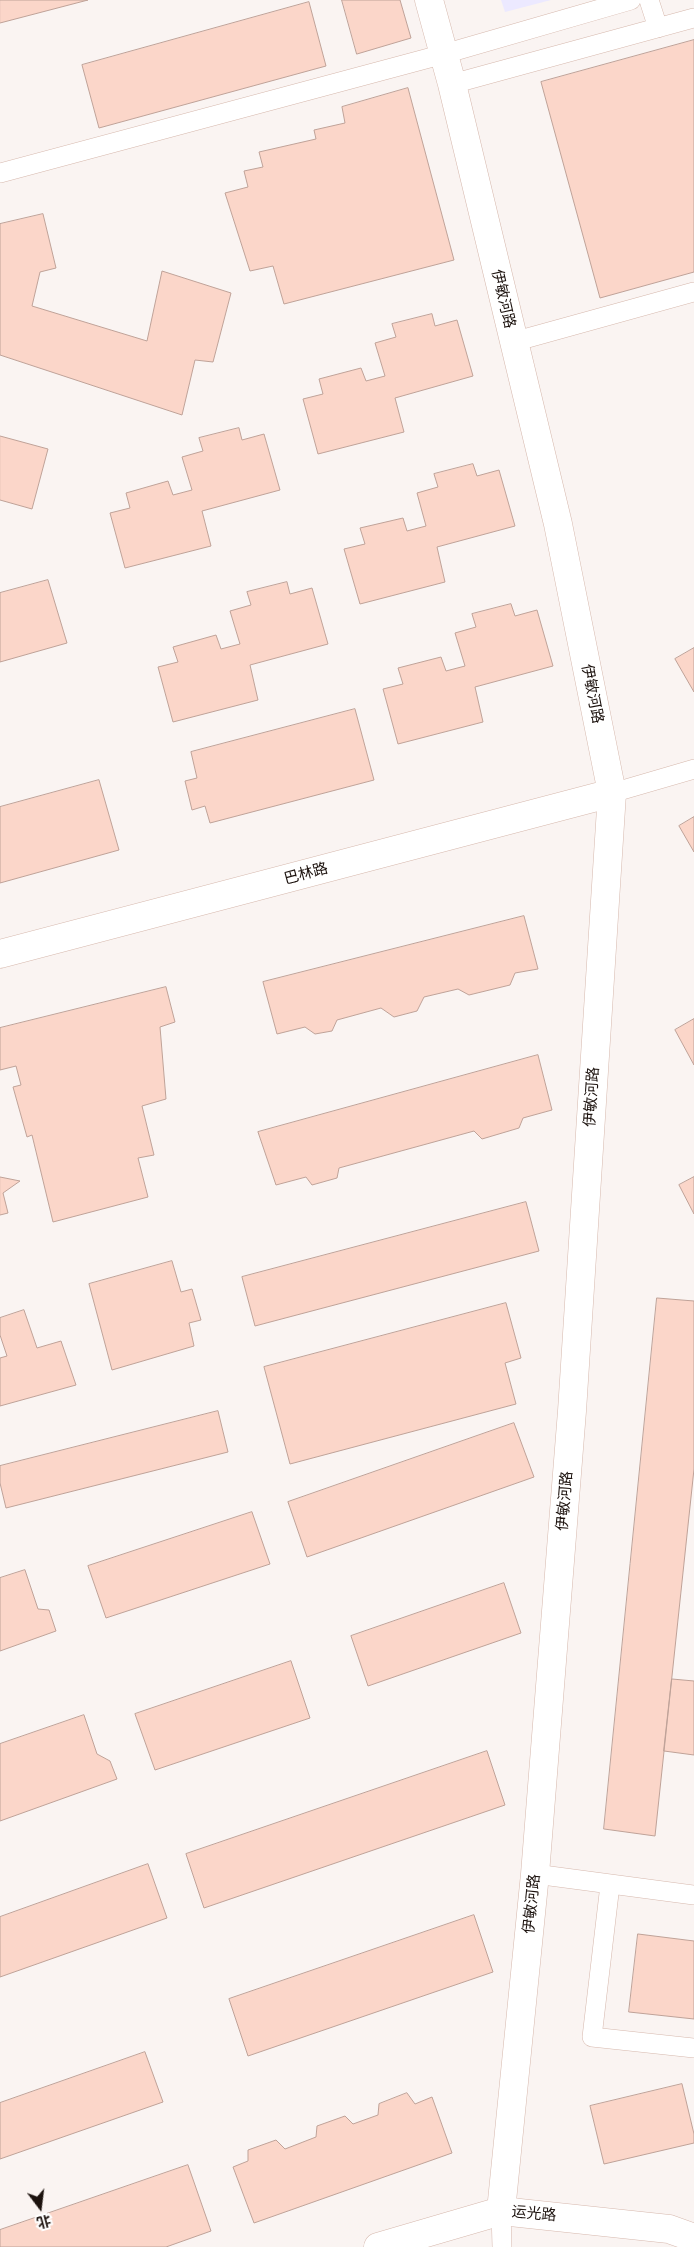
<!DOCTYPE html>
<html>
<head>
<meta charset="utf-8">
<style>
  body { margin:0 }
  #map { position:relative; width:694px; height:2247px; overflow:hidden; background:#faf4f2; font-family:"PT Sans Narrow","Noto Sans SC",sans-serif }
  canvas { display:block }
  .north { position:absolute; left:15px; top:2182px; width:50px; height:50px; -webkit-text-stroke:4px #fff; paint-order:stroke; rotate:165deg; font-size:14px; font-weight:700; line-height:20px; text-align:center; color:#1c120e }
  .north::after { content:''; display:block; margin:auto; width:18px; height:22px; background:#1c120e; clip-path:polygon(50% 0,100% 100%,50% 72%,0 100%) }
</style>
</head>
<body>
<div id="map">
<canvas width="694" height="2247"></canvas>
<div class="north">北</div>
</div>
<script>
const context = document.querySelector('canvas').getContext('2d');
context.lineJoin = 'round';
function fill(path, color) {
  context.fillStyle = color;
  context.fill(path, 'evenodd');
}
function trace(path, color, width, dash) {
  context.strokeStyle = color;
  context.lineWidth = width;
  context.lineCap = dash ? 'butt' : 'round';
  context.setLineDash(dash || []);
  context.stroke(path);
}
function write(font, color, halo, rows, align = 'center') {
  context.font = font + ' "PT Sans Narrow","Noto Sans SC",sans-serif';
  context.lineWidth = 5;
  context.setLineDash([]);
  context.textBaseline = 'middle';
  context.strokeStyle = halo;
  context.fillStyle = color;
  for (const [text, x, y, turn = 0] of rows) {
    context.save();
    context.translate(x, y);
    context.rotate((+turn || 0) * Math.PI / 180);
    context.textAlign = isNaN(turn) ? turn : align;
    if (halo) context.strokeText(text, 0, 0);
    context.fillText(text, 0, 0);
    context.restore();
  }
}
const commercial = new Path2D(`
  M501,0H551L505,12Z`);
const building = new Path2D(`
  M0,0H88L0,23Z
  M342,0H400L411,38L357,54Z
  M309,2L326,66L99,128L82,65Z
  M694,40V272L600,298L541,82Z
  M408,88L454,260L284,304L273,266L250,271L225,193L248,187L244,171L263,167L259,152L316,139L314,130L345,123L342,107Z
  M43,214L56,268L40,272L32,306L147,341L162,271L231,293L213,362L195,360L182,415L0,355V224Z
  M432,314L435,326L457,320L473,376L395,398L404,432L318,454L303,399L323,394L319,379L361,368L366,381L385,376L375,343L396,337L392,324Z
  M239,428L242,440L264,434L280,490L202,511L211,546L125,568L110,513L130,508L126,493L168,481L173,495L192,490L182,457L203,451L199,438Z
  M0,436L48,449L32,509L0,500Z
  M473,464L477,476L499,470L515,526L437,547L445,582L360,604L344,549L365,544L360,528L403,518L407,531L426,526L417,493L438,487L434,474Z
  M48,580L67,643L0,662V593Z
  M287,582L290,594L312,588L328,644L250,665L258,700L173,722L158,667L178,662L173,647L216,635L221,649L240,644L230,611L251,605L247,592Z
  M511,604L515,616L537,610L553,666L475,687L483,722L398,744L383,689L403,684L398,668L441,657L446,671L465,666L455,633L476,627L472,614Z
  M694,648V692L675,659Z
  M355,709L374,780L210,823L205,806L192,810L185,781L197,778L191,752Z
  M99,780L119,850L0,883V807Z
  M694,817V852L679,826Z
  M524,916L538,969L515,973L510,985L469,995L458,989L424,997L417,1011L394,1017L381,1008L337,1020L332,1031L315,1034L305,1027L277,1034L263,982Z
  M166,987L175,1022L160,1027L166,1099L142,1106L154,1155L138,1158L148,1197L53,1222L32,1135L27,1137L13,1087L21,1085L16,1066L0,1070V1028Z
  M694,1019V1065L675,1030Z
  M538,1055L552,1110L523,1118L519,1128L482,1139L474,1131L339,1168L337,1178L312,1185L306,1177L276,1185L258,1132Z
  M0,1177L20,1181L3,1193L8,1213L0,1215Z
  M694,1177V1214L679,1185Z
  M526,1202L539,1251L255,1326L242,1277Z
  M172,1261L181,1292L192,1289L201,1320L189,1323L194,1346L112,1370L89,1284Z
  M657,1298L694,1301V1469L655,1836L604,1829Z
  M506,1303L521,1358L505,1363L516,1404L290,1464L264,1367Z
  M24,1310L37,1348L61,1341L76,1385L0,1406V1358L7,1356L0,1335V1318Z
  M218,1411L228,1452L6,1508L0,1483V1466Z
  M514,1423L534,1477L307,1557L288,1502Z
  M252,1512L270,1564L106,1618L88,1566Z
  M25,1570L38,1609L49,1610L56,1631L0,1651V1578Z
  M504,1583L521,1633L368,1686L351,1636Z
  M291,1661L310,1718L155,1770L135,1714Z
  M672,1679L694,1681V1755L664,1751Z
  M84,1715L97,1754L110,1761L117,1779L0,1821V1744Z
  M487,1751L505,1805L204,1908L186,1854Z
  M148,1864L167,1918L0,1977V1917Z
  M474,1915L493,1972L248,2056L229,1999Z
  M638,1934L694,1941V2019L629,2012Z
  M145,2052L163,2102L0,2159V2103Z
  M682,2084L694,2134V2143L604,2164L590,2106Z
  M407,2093L415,2104L432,2097L452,2153L254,2223L233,2167L248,2161V2150L276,2140L285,2149L316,2137L317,2126L345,2116L353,2124L378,2115L379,2104Z
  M188,2165L211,2231L166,2247H0V2230Z`);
const service = new Path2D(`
  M649,0L658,28
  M452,84L694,18
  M0,173L444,54L631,0
  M513,342L694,292
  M612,793L694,769
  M535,1874L694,1895
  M610,1885L592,2037L694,2048
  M501,2211L502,2247`);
const minor = new Path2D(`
  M0,954L612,793`);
const tertiary = new Path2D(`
  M429,0L452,84L558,524L612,793L572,1411L535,1874L501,2211
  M378,2247L501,2211L669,2229L694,2238`);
const streetNames = [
  ["伊敏河路",503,299,77],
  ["伊敏河路",592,694,79],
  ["巴林路",306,874,-15],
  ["伊敏河路",592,1097,-86],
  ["伊敏河路",565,1501,-85],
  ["伊敏河路",532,1904,-84],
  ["运光路",534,2214,5]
];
fill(commercial, '#ece9ff');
fill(building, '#fbd6c9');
trace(building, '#bfa298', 1);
trace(service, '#d6b8ad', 20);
trace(minor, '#d6b8ad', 29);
trace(tertiary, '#d6b8ad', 29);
trace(service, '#fff', 19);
trace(minor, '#fff', 28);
trace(tertiary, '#fff', 28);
write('15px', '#1c120e', '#fff', streetNames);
</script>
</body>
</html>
